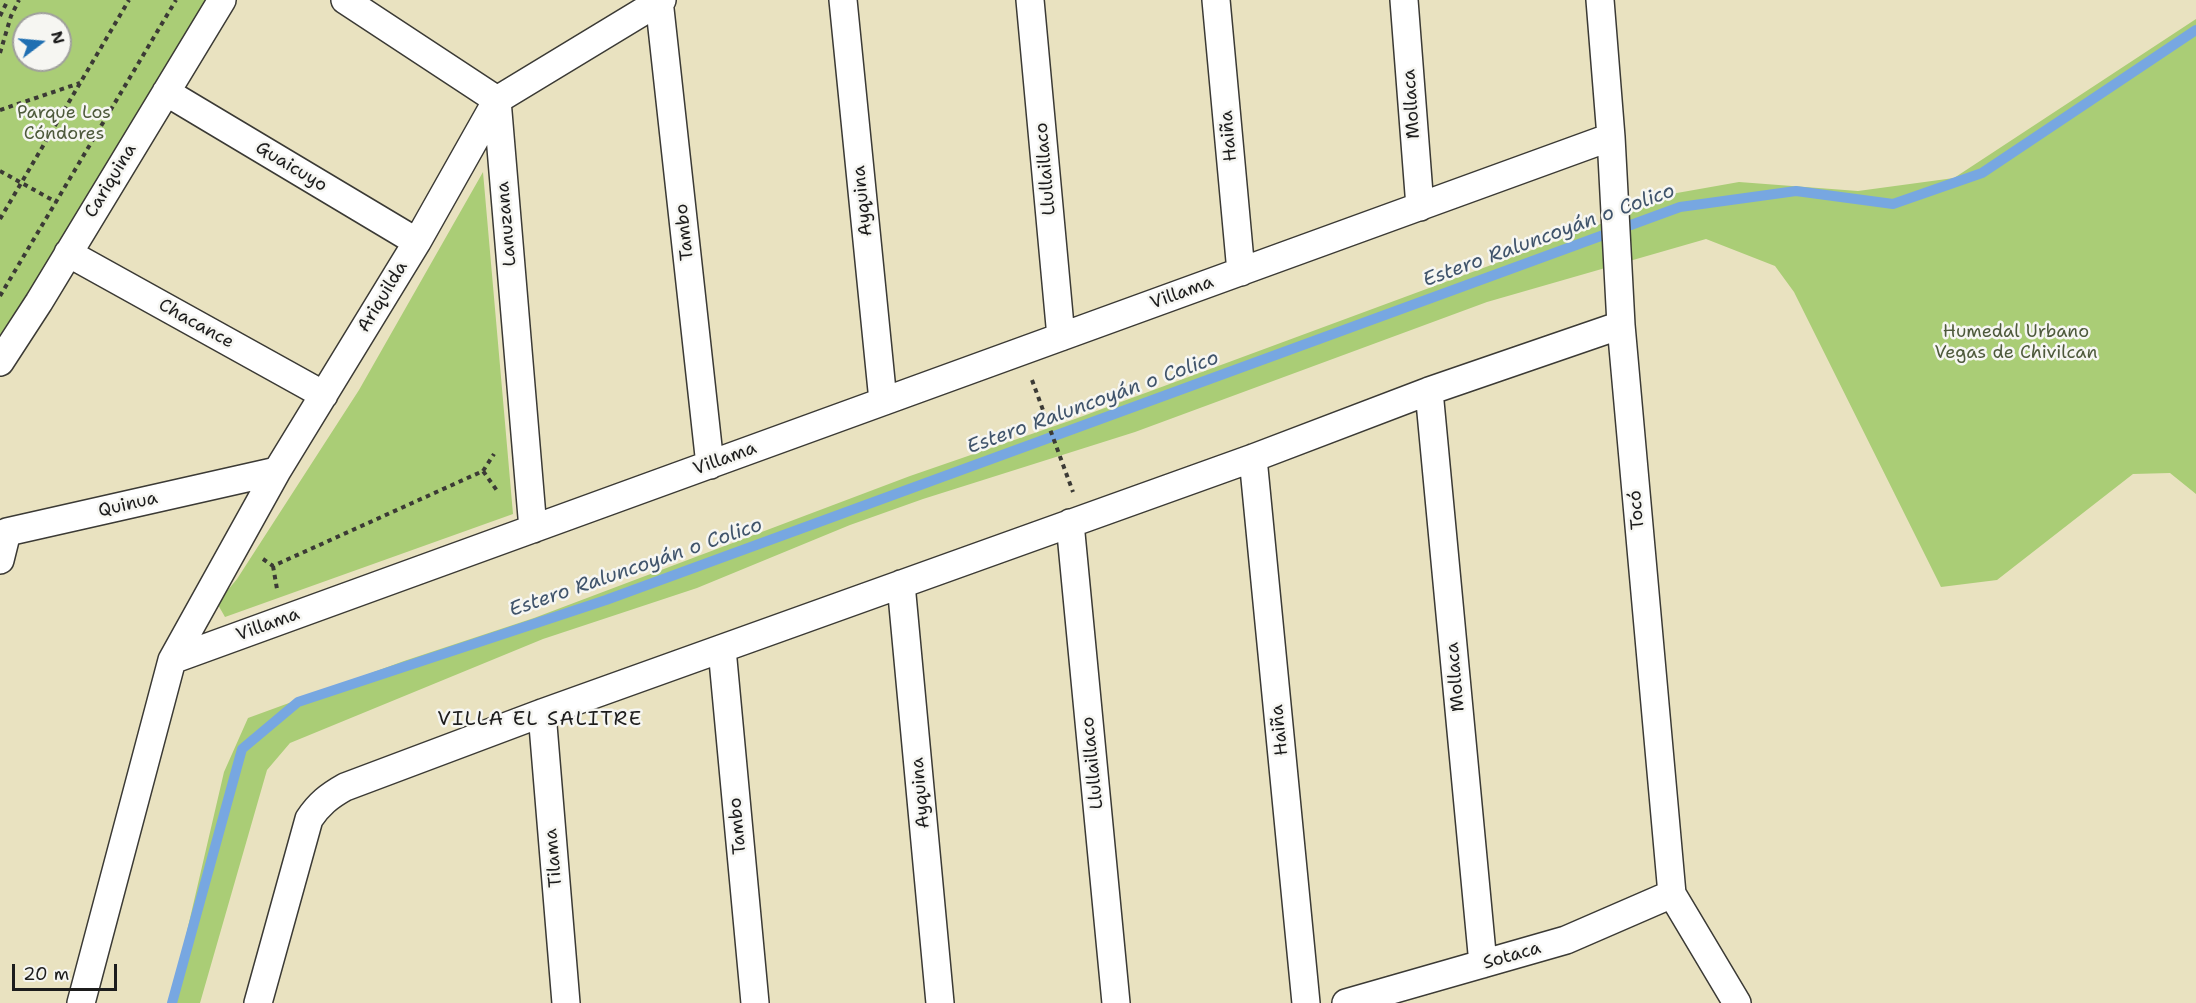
<!DOCTYPE html>
<html>
<head>
<meta charset="utf-8">
<style>
  body { margin:0 }
  #map { position:relative; width:2196px; height:1003px; overflow:hidden; background:#e9e2c0; font-family:"Shantell Sans",sans-serif }
  canvas { display:block }
  .north { position:absolute; left:12px; top:12px; width:60px; height:60px; box-sizing:border-box; background:#f6f6f2; border:2px solid #9f9f9c; border-radius:50%; rotate:74deg; font-size:16px; font-weight:700; line-height:24px; text-align:center; color:#1c1c1c }
  .north::after { content:''; display:block; margin:auto; width:21px; height:27px; background:#1f6fb2; clip-path:polygon(50% 0,100% 100%,50% 72%,0 100%) }
  .scale { position:absolute; left:12px; top:964px; width:105px; height:27px; box-sizing:border-box; border:3px solid #1c1c1c; border-top:0; padding-left:8px; font-size:18px; line-height:21px; white-space:nowrap; color:#1c1c1c; -webkit-text-stroke:4px #f6f6f2; paint-order:stroke }
</style>
</head>
<body>
<div id="map">
<canvas width="2196" height="1003"></canvas>
<div class="north">N</div>
<div class="scale">20 m</div>
</div>
<script>
const context = document.querySelector('canvas').getContext('2d');
context.lineJoin = 'round';
function fill(path, color) {
  context.fillStyle = color;
  context.fill(path, 'evenodd');
}
function trace(path, color, width, dash) {
  context.strokeStyle = color;
  context.lineWidth = width;
  context.lineCap = dash ? 'butt' : 'round';
  context.setLineDash(dash || []);
  context.stroke(path);
}
function write(font, color, halo, rows, align = 'center') {
  context.font = font + ' "Shantell Sans",sans-serif';
  context.lineWidth = 5;
  context.setLineDash([]);
  context.textBaseline = 'middle';
  context.strokeStyle = halo;
  context.fillStyle = color;
  for (const [text, x, y, turn = 0] of rows) {
    context.save();
    context.translate(x, y);
    context.rotate((+turn || 0) * Math.PI / 180);
    context.textAlign = isNaN(turn) ? turn : align;
    if (halo) context.strokeText(text, 0, 0);
    context.fillText(text, 0, 0);
    context.restore();
  }
}
const green = new Path2D(`
  M0,0H216L100,186L0,335ZM24,24H60V60H24Z
  M2196,19V494L2170,473L2133,474L1997,580L1941,587L1794,292L1775,266L1706,239L1487,302L1135,432L923,499L850,525L697,588L543,639L290,743L267,770L200,1003H168L184,944L224,772L248,718L404,661L534,618L910,476L1075,419L1594,227L1632,209L1643,199L1739,182L1858,191L1954,178Z
  M483,172L513,514L225,617L217,603L237,579L359,390Z`);
const stream = new Path2D(`
  M172,1003L242,749L298,702L606,600L1680,207L1796,191L1893,204L1982,173L2196,30`);
const path = new Path2D(`
  M0,16L8,0
  M0,53L11,16L19,0
  M0,110L80,83
  M0,171L56,202
  M0,219L129,0
  M0,296L176,0
  M1032,380L1073,492
  M483,471L494,454
  M263,559L273,566L483,471L498,492
  M273,566L277,589`);
const minor = new Path2D(`
  M345,0L497,100L533,529
  M659,0L710,465
  M843,0L883,401
  M1030,0L1061,337
  M1216,0L1241,272
  M1404,0L1420,207
  M1600,0L1611,137L1621,325L1672,894L1737,1003
  M166,92L417,242
  M68,253L324,395
  M0,362L39,302L222,0
  M1429,391L1483,964
  M1253,458L1306,1003
  M1070,523L1116,1003
  M0,560L7,532L277,471
  M901,584L940,1003
  M722,649L755,1003
  M172,660L1611,137
  M542,713L566,1003
  M81,1003L172,660L277,471L417,242L497,100L662,0
  M258,1003L309,819C319,804 329,796 345,787L542,713L1253,458L1429,391L1621,325
  M1346,1003L1566,940L1672,894`);
const streetNames = [
  ["Mollaca",1412,104,-94],
  ["Haiña",1229,136,-95],
  ["Guaicuyo",291,167,31],
  ["Llullaillaco",1046,169,-95],
  ["Cariquina",111,181,-59],
  ["Ayquina",863,201,-96],
  ["Lanuzana",507,224,-95],
  ["Tambo",685,232,-96],
  ["Villama",1182,293,-20],
  ["Ariquilda",383,297,-59],
  ["Chacance",196,324,29],
  ["Villama",725,459,-20],
  ["Quinua",128,505,-13],
  ["Tocó",1637,510,-95],
  ["Villama",268,625,-20],
  ["Mollaca",1456,677,-95],
  ["Haiña",1280,730,-96],
  ["Llullaillaco",1093,763,-96],
  ["Ayquina",921,793,-95],
  ["Tambo",738,826,-95],
  ["Tilama",554,858,-95],
  ["Sotaca",1512,956,-16]
];
const parkNames = [
  ["Parque Los",64,113],
  ["Cóndores",64,134],
  ["Humedal Urbano",2016,332],
  ["Vegas de Chivilcan",2016,353]
];
const waterNames = [
  ["Estero Raluncoyán o Colico",1549,236,-20],
  ["Estero Raluncoyán o Colico",1093,403,-20],
  ["Estero Raluncoyán o Colico",636,568,-19]
];
const neighbourhoodNames = [
  ["VILLA EL SALITRE",540,720]
];
fill(green, '#aacd76');
trace(stream, '#77a7e1', 10);
trace(minor, '#3b3a35', 30);
trace(path, '#3b3a35', 4, [4.5, 4.5]);
trace(minor, '#fff', 27);
write('18px', '#1c1c1c', '#f6f6f2', streetNames);
write('18px', '#4e5a3c', '#f6f6f2', parkNames);
write('italic 20px', '#40546b', '#f6f6f2', waterNames);
context.letterSpacing = '1.5px';
write('20px', '#1c1c1c', '#f6f6f2', neighbourhoodNames);
context.letterSpacing = '0px';
</script>
</body>
</html>
